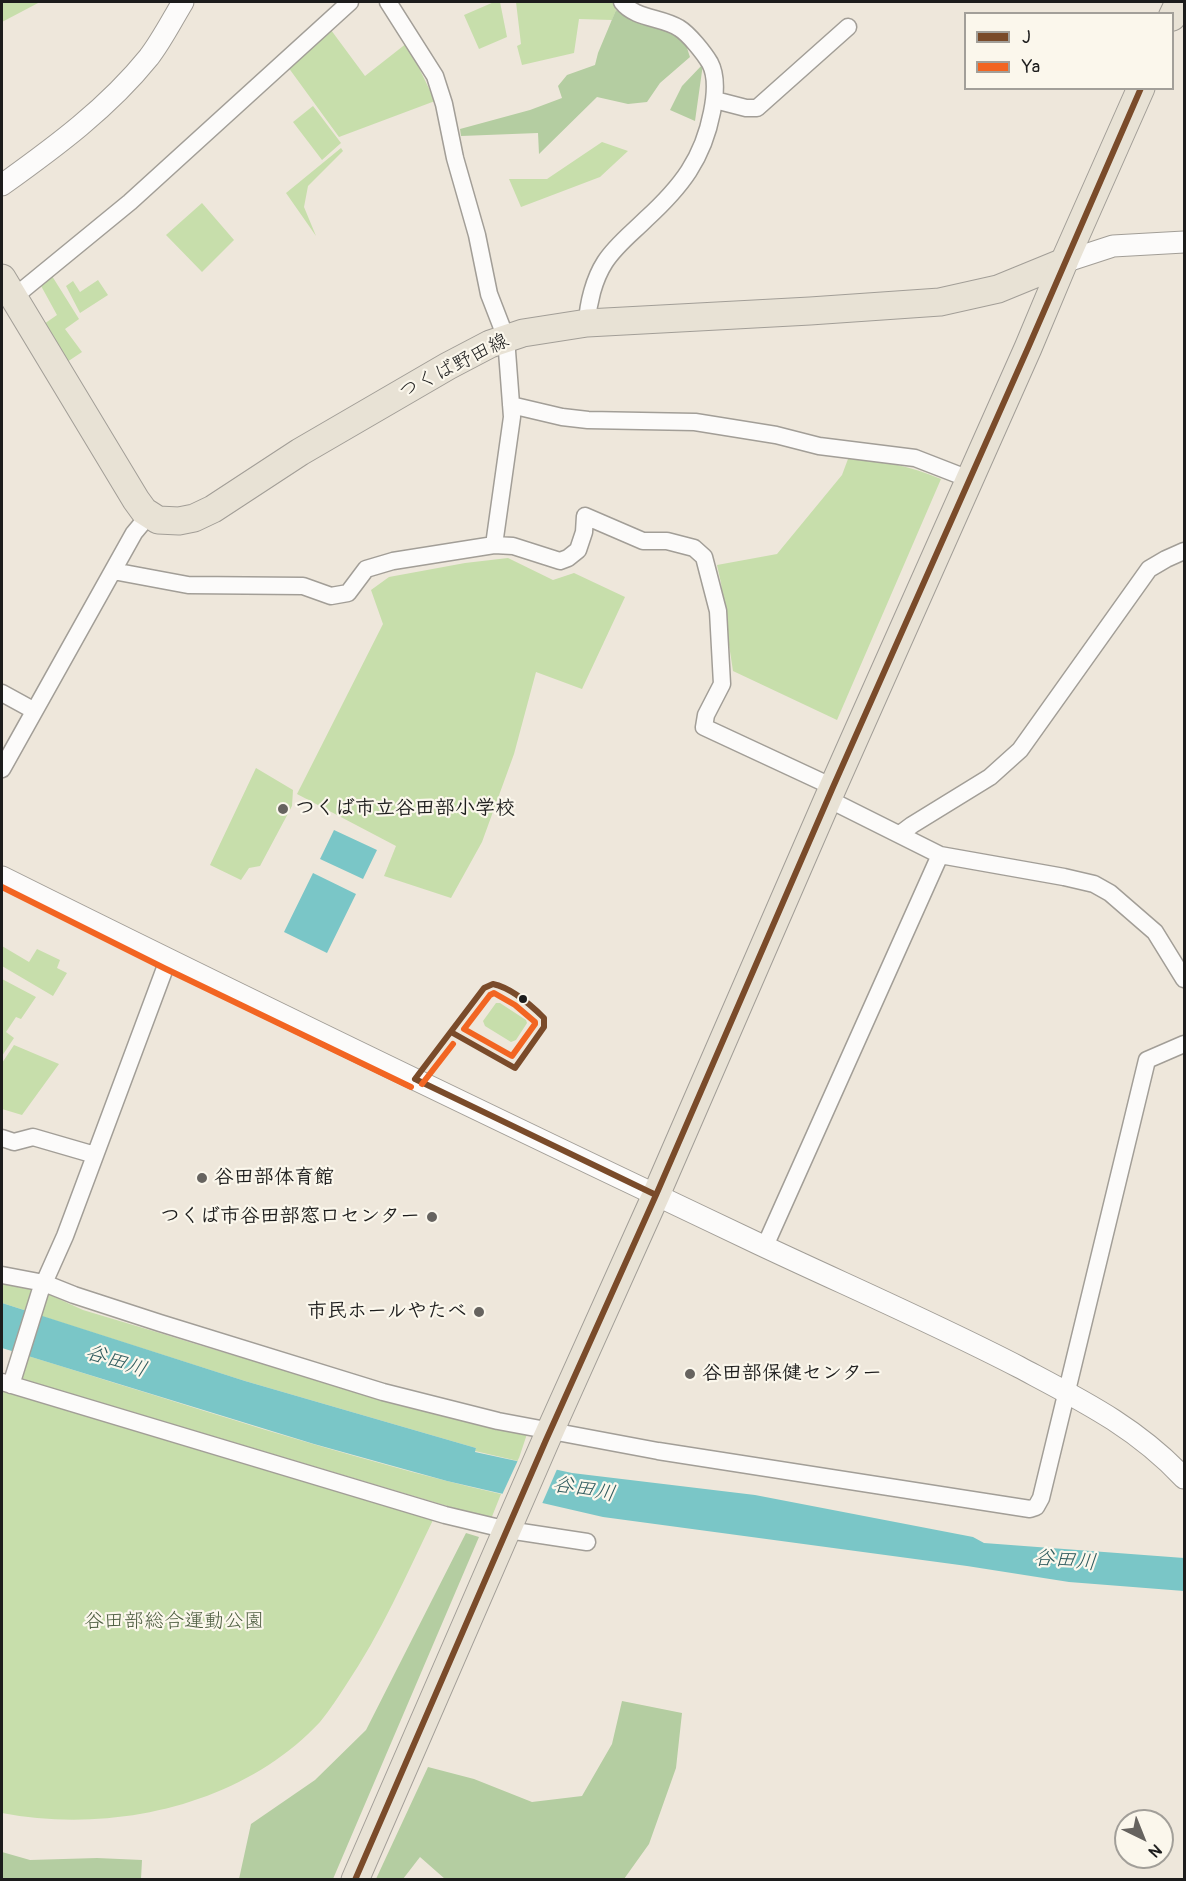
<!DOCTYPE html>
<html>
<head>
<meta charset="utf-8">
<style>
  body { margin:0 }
  #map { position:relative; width:1186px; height:1881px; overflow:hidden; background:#eee7db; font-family:Pangolin,sans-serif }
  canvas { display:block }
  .frame { position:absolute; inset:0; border:3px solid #1c1c1c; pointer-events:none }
  .legend { position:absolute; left:964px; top:12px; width:210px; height:78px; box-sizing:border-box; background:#fbf7ec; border:2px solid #a29f99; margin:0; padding:8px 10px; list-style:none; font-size:18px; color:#1c1c1c }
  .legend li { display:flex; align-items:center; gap:12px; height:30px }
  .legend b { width:30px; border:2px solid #a29f99 }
  .north { position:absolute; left:1114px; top:1809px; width:60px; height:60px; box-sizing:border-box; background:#fbf7ec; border:2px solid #a29f99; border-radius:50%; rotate:137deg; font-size:16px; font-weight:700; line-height:24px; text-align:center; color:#1c1c1c }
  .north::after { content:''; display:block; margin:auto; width:21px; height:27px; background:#66635f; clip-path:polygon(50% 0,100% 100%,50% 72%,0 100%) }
</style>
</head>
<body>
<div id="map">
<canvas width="1186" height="1881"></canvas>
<div class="frame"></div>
<ul class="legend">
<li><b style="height:8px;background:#7a4b2a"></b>J</li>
<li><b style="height:8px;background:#f26522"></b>Ya</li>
</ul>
<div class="north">N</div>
</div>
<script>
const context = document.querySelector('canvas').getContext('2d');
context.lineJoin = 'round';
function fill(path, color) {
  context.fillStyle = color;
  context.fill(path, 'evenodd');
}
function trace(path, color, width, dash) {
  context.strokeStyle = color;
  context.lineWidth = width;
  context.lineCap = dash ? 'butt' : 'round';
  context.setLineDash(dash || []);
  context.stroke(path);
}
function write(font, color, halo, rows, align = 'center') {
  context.font = font + ' Pangolin,"Klee One",sans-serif';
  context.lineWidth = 4.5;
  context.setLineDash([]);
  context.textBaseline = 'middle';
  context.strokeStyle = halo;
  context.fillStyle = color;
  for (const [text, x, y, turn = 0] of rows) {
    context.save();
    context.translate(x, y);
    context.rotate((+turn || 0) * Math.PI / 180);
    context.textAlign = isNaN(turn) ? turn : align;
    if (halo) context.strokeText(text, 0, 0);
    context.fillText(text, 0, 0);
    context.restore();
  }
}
const green = new Path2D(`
  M2,2H40L2,22Z
  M494,2H500L507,37L479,49L464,15Z
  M516,2H614L616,10L612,20L579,19L574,53L522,65L517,46L521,44Z
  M331,30L365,76L407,43L435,101L339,137L288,67Z
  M313,106L341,143L322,160L293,122Z
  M602,142L628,151L600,177L521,207L509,179H547Z
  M341,148L343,151L308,186L304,207L316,236L286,193Z
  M202,203L234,240L202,272L166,235Z
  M52,276L79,319L65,329L82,352L67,362L44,324L57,315L40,284Z
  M98,280L108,295L80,313L66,286L73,281L80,292Z
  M848,459C881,460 910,466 941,479L837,720L733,671L724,612L721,583L717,565L777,554L842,475Z
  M508,558L553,580L574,573L625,597L582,689L536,672L514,754L482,842L451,898L384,876L396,846L297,794L383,624L371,590L389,577L465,563Z
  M256,768L293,790L292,806L260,866L249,868L241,880L210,865Z
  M2,946L29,962L37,949L60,960L57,968L67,973L53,996L2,966Z
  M2,979L36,997L21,1019L16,1017L6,1032L14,1038L2,1056Z
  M496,1003H500L526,1020L527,1023L516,1040L511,1042L485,1026L483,1021Z
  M14,1045L59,1064L22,1115L2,1109V1063Z
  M2,1284L33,1290L27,1311L2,1303Z
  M48,1294L83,1310C230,1354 376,1400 527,1434L518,1461L475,1451L476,1448L245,1381L41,1316Z
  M28,1356C185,1404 341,1457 501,1494L491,1519L21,1379Z
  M2,1391L36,1399L433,1520C406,1576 381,1633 346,1685C338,1697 330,1710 320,1722C242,1806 111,1834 2,1813Z`);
const forest = new Path2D(`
  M616,10C631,18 674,30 682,39C686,43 688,51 690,57L660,83L647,102L628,104L597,97L539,154L538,133L461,136L460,129L530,110L562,98L558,86L567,75L595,65L598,53Z
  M703,64L695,121L670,110L682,86Z
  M466,1533L479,1537L333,1879H239L251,1824L315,1780L366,1730Z
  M622,1701L682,1713L676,1768L649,1844L624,1879H445L420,1857L403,1879H376L428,1767L474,1779L532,1802L582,1796L612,1744Z
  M2,1852L30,1860L97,1858L142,1860L141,1879H2Z`);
const water = new Path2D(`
  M334,830L377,850L363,879L320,859Z
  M313,873L356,894L327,953L284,932Z
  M2,1303L245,1381L476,1448L475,1452L572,1473L755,1495L973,1537L984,1543L1184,1558V1591L1069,1582L967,1566L603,1517L447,1481L314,1444L2,1348Z`);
const pier = new Path2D(`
  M519,1458L558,1467L541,1506L501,1497Z`);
const minor = new Path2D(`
  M388,2L435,76L444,104L455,158L477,235L489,294L506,338L512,417L494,545
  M715,100L746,108H757L848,27
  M14,297L130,202L350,2
  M587,323C588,303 594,279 605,262C616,245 632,233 646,219C681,187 703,159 712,112C715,97 717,76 710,63C704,53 689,34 679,28C662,17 635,19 622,2
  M511,405L562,417L588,420L695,422L776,435L819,446L915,458L969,479
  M113,571L188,585L303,586L331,596L348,593L366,569L393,561L494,545L513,546L560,561L568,558L578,550L584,532L585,516L643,541H667L694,548L704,557L718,611L722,684L706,715L704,727L833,787
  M2,693L33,710
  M2,769L134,533L149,515
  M828,799L940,855L1064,877L1094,884L1110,893L1155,932L1184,979
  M900,834L912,825L990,777L1020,750L1149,569L1166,559L1184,551
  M2,1138L14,1142L33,1137L95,1155
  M765,1246L940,855
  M2,1275L44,1283L74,1295L160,1323L383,1392L498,1421L658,1451L1030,1509L1036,1507L1041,1498L1147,1060L1184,1044
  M2,1382L445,1515L508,1530L587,1542
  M11,1385L40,1292L65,1236L168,960`);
const tertiary = new Path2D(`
  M2,185C55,147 108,108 149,57C162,40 172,20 183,2
  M1064,262L1113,246L1184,242
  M2,877C253,1002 506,1124 759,1244C846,1285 934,1323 1019,1367C1081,1400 1135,1426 1184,1478`);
const primary = new Path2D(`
  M2,278L136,500L144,511L158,520L179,521L194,518L213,509L300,452L448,366L490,344L523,333L587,323L810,311L940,302L998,289L1064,262`);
const trunk = new Path2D(`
  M1172,17L1179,2
  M355,1880L546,1440L656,1195L833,787L1028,348L1064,262L1141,88`);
const bus1 = new Path2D(`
  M415,1079L484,988L493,984C512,988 530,1004 544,1018V1027L515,1068L451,1032
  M415,1079L656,1195
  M355,1880L546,1440L656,1195L833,787L1028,348L1141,88`);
const bus2 = new Path2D(`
  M2,887L164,968L411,1087
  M494,993L515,1005L535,1022V1024L512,1056L464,1029L490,995Z
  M422,1084L453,1044`);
const markers = [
  [283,809,6,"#66635f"],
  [523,999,5,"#1c1c1c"],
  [202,1178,6,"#66635f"],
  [432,1217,6,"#66635f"],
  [479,1312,6,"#66635f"],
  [690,1374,6,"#66635f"]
];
const streetNames = [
  ["つくば野田線",454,367,-27]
];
const poiNames = [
  ["つくば市立谷田部小学校",295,809],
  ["谷田部体育館",214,1178],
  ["つくば市谷田部窓口センター",420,1217,"right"],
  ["市民ホールやたべ",467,1312,"right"],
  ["谷田部保健センター",702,1374]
];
const parkNames = [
  ["谷田部総合運動公園",174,1622]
];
const waterNames = [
  ["谷田川",116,1362,18],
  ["谷田川",584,1490,10],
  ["谷田川",1065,1561,5]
];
fill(green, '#c7deab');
fill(forest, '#b4cda1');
fill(water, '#7ac6c7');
fill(pier, '#eee7db');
trace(minor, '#a29e97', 19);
trace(tertiary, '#a29e97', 23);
trace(primary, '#a29e97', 29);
trace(trunk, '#a29e97', 29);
trace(minor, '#fcfbfa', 16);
trace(tertiary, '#fcfbfa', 21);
trace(primary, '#e8e2d5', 27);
trace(trunk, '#e8e2d5', 27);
trace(bus1, '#7a4b2a', 6);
trace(bus2, '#f26522', 6);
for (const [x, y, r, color] of markers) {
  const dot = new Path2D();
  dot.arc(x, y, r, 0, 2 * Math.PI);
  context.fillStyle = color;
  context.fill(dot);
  trace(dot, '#fbf7ec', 2);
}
write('20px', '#1c1c1c', '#fbf7ec', streetNames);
write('bold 20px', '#1c1c1c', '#fbf7ec', poiNames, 'left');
write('20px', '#4d5d40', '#fbf7ec', parkNames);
write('italic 21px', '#2e5a5d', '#fbf7ec', waterNames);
</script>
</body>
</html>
